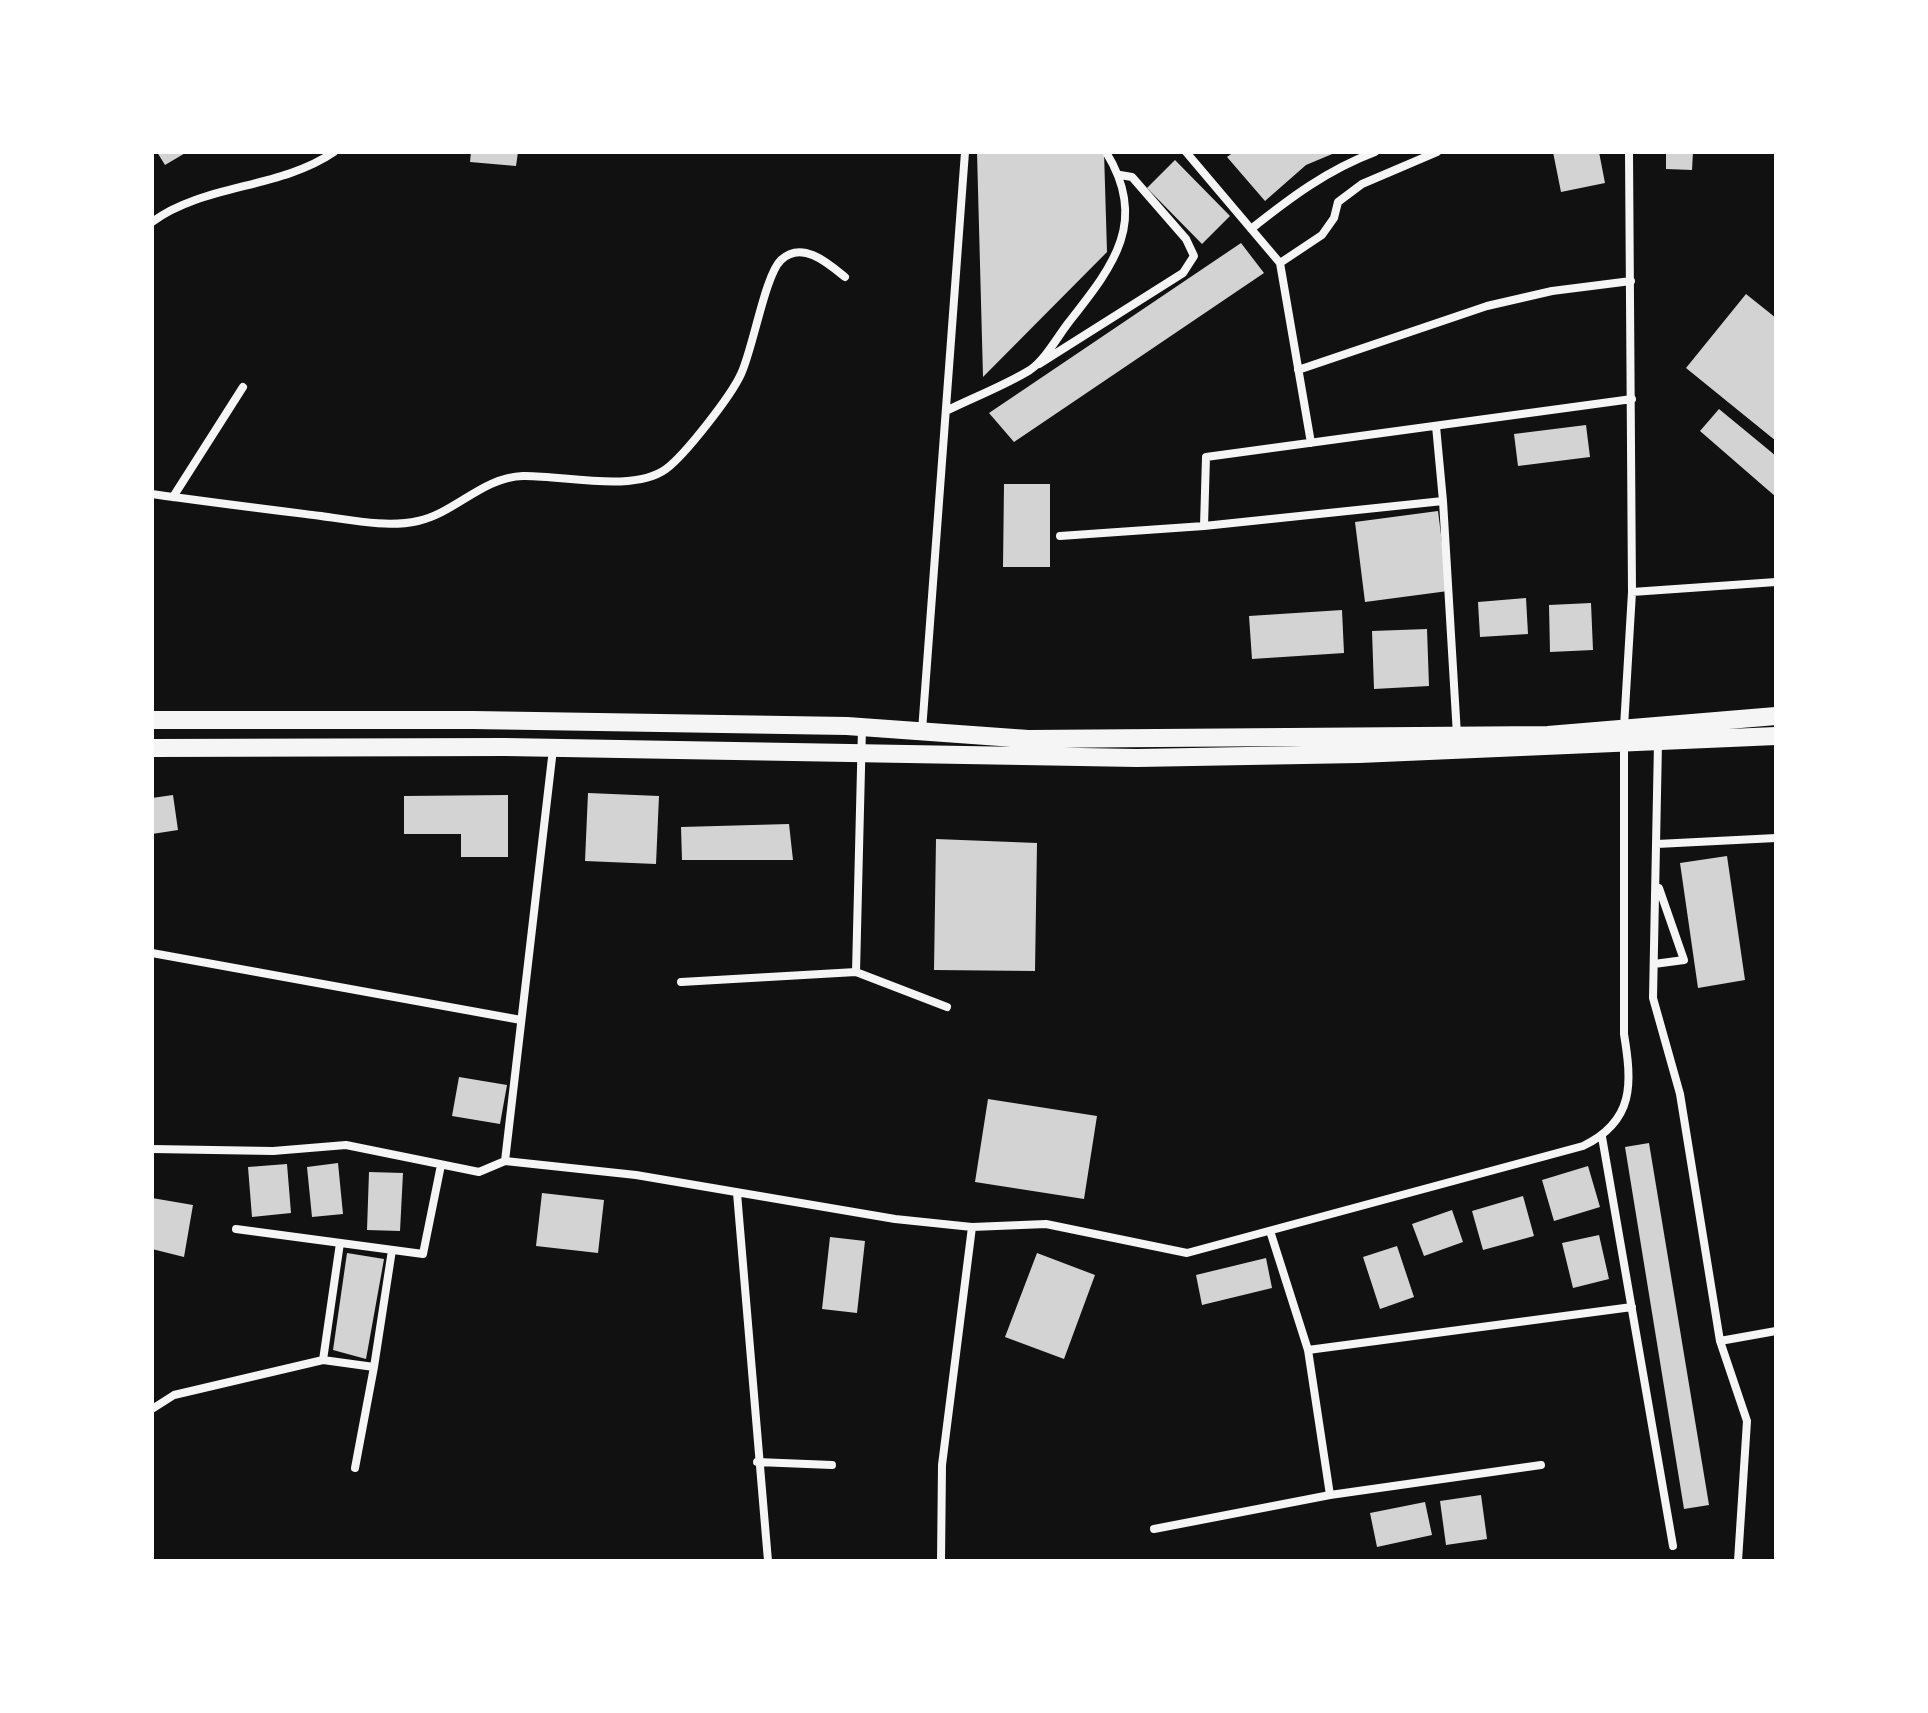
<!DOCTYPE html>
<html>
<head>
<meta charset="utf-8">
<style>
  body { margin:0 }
  #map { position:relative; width:1928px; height:1713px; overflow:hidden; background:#111; font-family:"Playfair Display",serif }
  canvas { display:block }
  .frame { position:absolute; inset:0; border:154px solid #fff; pointer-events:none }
</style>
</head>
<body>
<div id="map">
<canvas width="1928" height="1713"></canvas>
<div class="frame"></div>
</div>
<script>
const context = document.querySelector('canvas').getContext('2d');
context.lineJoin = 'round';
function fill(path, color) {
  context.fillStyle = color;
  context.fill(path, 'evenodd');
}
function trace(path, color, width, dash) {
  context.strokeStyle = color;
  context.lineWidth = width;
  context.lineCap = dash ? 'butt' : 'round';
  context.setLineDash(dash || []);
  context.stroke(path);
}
const building = new Path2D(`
  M157,152H187L165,165Z
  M471,152H518L516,166L470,162Z
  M977,152H1104L1107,252L983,377Z
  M1234,152H1337L1306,165L1265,201L1227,157Z
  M1553,152H1599L1605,183L1561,192Z
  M1666,152H1693L1692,170L1666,169Z
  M1175,160L1230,216L1202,244L1147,188Z
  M1241,243L1264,273L1014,442L989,413Z
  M1746,294L1776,318V441L1686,368Z
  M1719,409L1776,456V497L1700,431Z
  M1586,425L1590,457L1518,466L1514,434Z
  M1004,484H1050V567H1003Z
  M1438,511L1448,591L1365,602L1355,522Z
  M1526,598L1528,634L1480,637L1478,602Z
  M1591,603L1593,650L1550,652L1549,605Z
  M1342,610L1344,653L1252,659L1249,616Z
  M1427,629L1429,686L1374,689L1372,631Z
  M588,793L659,796L656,864L585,861Z
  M173,795L178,830L152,834V798Z
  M508,795V857H461V834H404V796Z
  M789,824L793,860H682L681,827Z
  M936,839L1037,843L1035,971L934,970Z
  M1727,856L1745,980L1698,988L1680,863Z
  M459,1077L507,1085L500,1124L452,1116Z
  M988,1099L1097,1116L1084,1199L975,1182Z
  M1649,1143L1709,1505L1684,1509L1625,1147Z
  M338,1163L343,1214L312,1217L307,1167Z
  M287,1164L291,1213L252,1217L248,1167Z
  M1588,1166L1600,1207L1554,1221L1542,1180Z
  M369,1172L403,1173L400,1231L367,1230Z
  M542,1193L604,1200L598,1253L536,1246Z
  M1523,1196L1534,1236L1483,1250L1472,1211Z
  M152,1198L193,1205L184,1257L152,1249Z
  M1452,1210L1463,1242L1424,1256L1412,1224Z
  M1599,1235L1609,1279L1573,1288L1562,1243Z
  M830,1237L865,1241L857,1313L822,1309Z
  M1397,1246L1414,1297L1380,1309L1363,1257Z
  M347,1253L384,1259L366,1359L333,1350Z
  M1037,1253L1095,1275L1064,1359L1005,1337Z
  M1266,1258L1272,1288L1202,1305L1196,1275Z
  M1481,1495L1487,1539L1446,1545L1440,1501Z
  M1425,1502L1432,1535L1377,1547L1370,1513Z`);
const minor = new Path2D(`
  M1186,152L1280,263L1311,443
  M152,222C203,184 280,189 334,152
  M1251,229C1290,198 1327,170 1375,152
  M1280,263L1322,235L1334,218L1338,202L1362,184L1437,152
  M1039,364L1183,273L1194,256L1186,239L1132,177L1120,175
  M1298,370L1487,306L1552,291L1631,281
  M946,411C974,397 1004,386 1030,370C1045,360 1058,336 1069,322C1113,266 1149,222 1106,152
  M152,494C208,502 265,509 321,516C351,520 387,528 418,521C455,513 483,477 523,476C563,475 633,493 666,469C685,455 731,396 741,374C753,349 765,275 781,260C802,240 828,263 845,277
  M173,497L243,387
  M1443,501L1457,735
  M1204,526L1443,501L1436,426
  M1060,536L1204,526L1206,457L1632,399
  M1632,592L1776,582
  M1624,727L1632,592L1629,152
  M922,731L965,152
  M1658,743L1653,998L1680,1094L1720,1341L1747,1421L1738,1561
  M1657,844L1776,838
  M152,953L521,1020
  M1654,964L1684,960L1659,888
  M856,972L862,728
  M681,982L856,972L947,1007
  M1602,1137L1673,1546
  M152,1149L273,1151L346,1145L479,1172L505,1161L553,749
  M505,1161L636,1175L895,1219L972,1227L1046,1224L1187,1253L1583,1146C1635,1121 1632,1083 1624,1034V741
  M737,1193L768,1561
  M236,1229L423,1254L441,1165
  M1271,1234L1308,1350L1330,1495L1541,1465
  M340,1243L323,1360L374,1367L392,1250
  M1720,1341L1776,1331
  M1308,1350L1632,1307
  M152,1409L174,1395L323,1360
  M757,1462L832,1465
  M355,1468L374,1367
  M1154,1529L1330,1495
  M941,1561L942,1465L972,1227`);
const trunk = new Path2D(`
  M152,720H473L847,726L1028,739L1548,735L1776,716
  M152,748L505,747L1137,758L1359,754L1776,736`);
fill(building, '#d3d3d3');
trace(minor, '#f5f5f5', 8);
trace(trunk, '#f5f5f5', 18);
</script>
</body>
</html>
